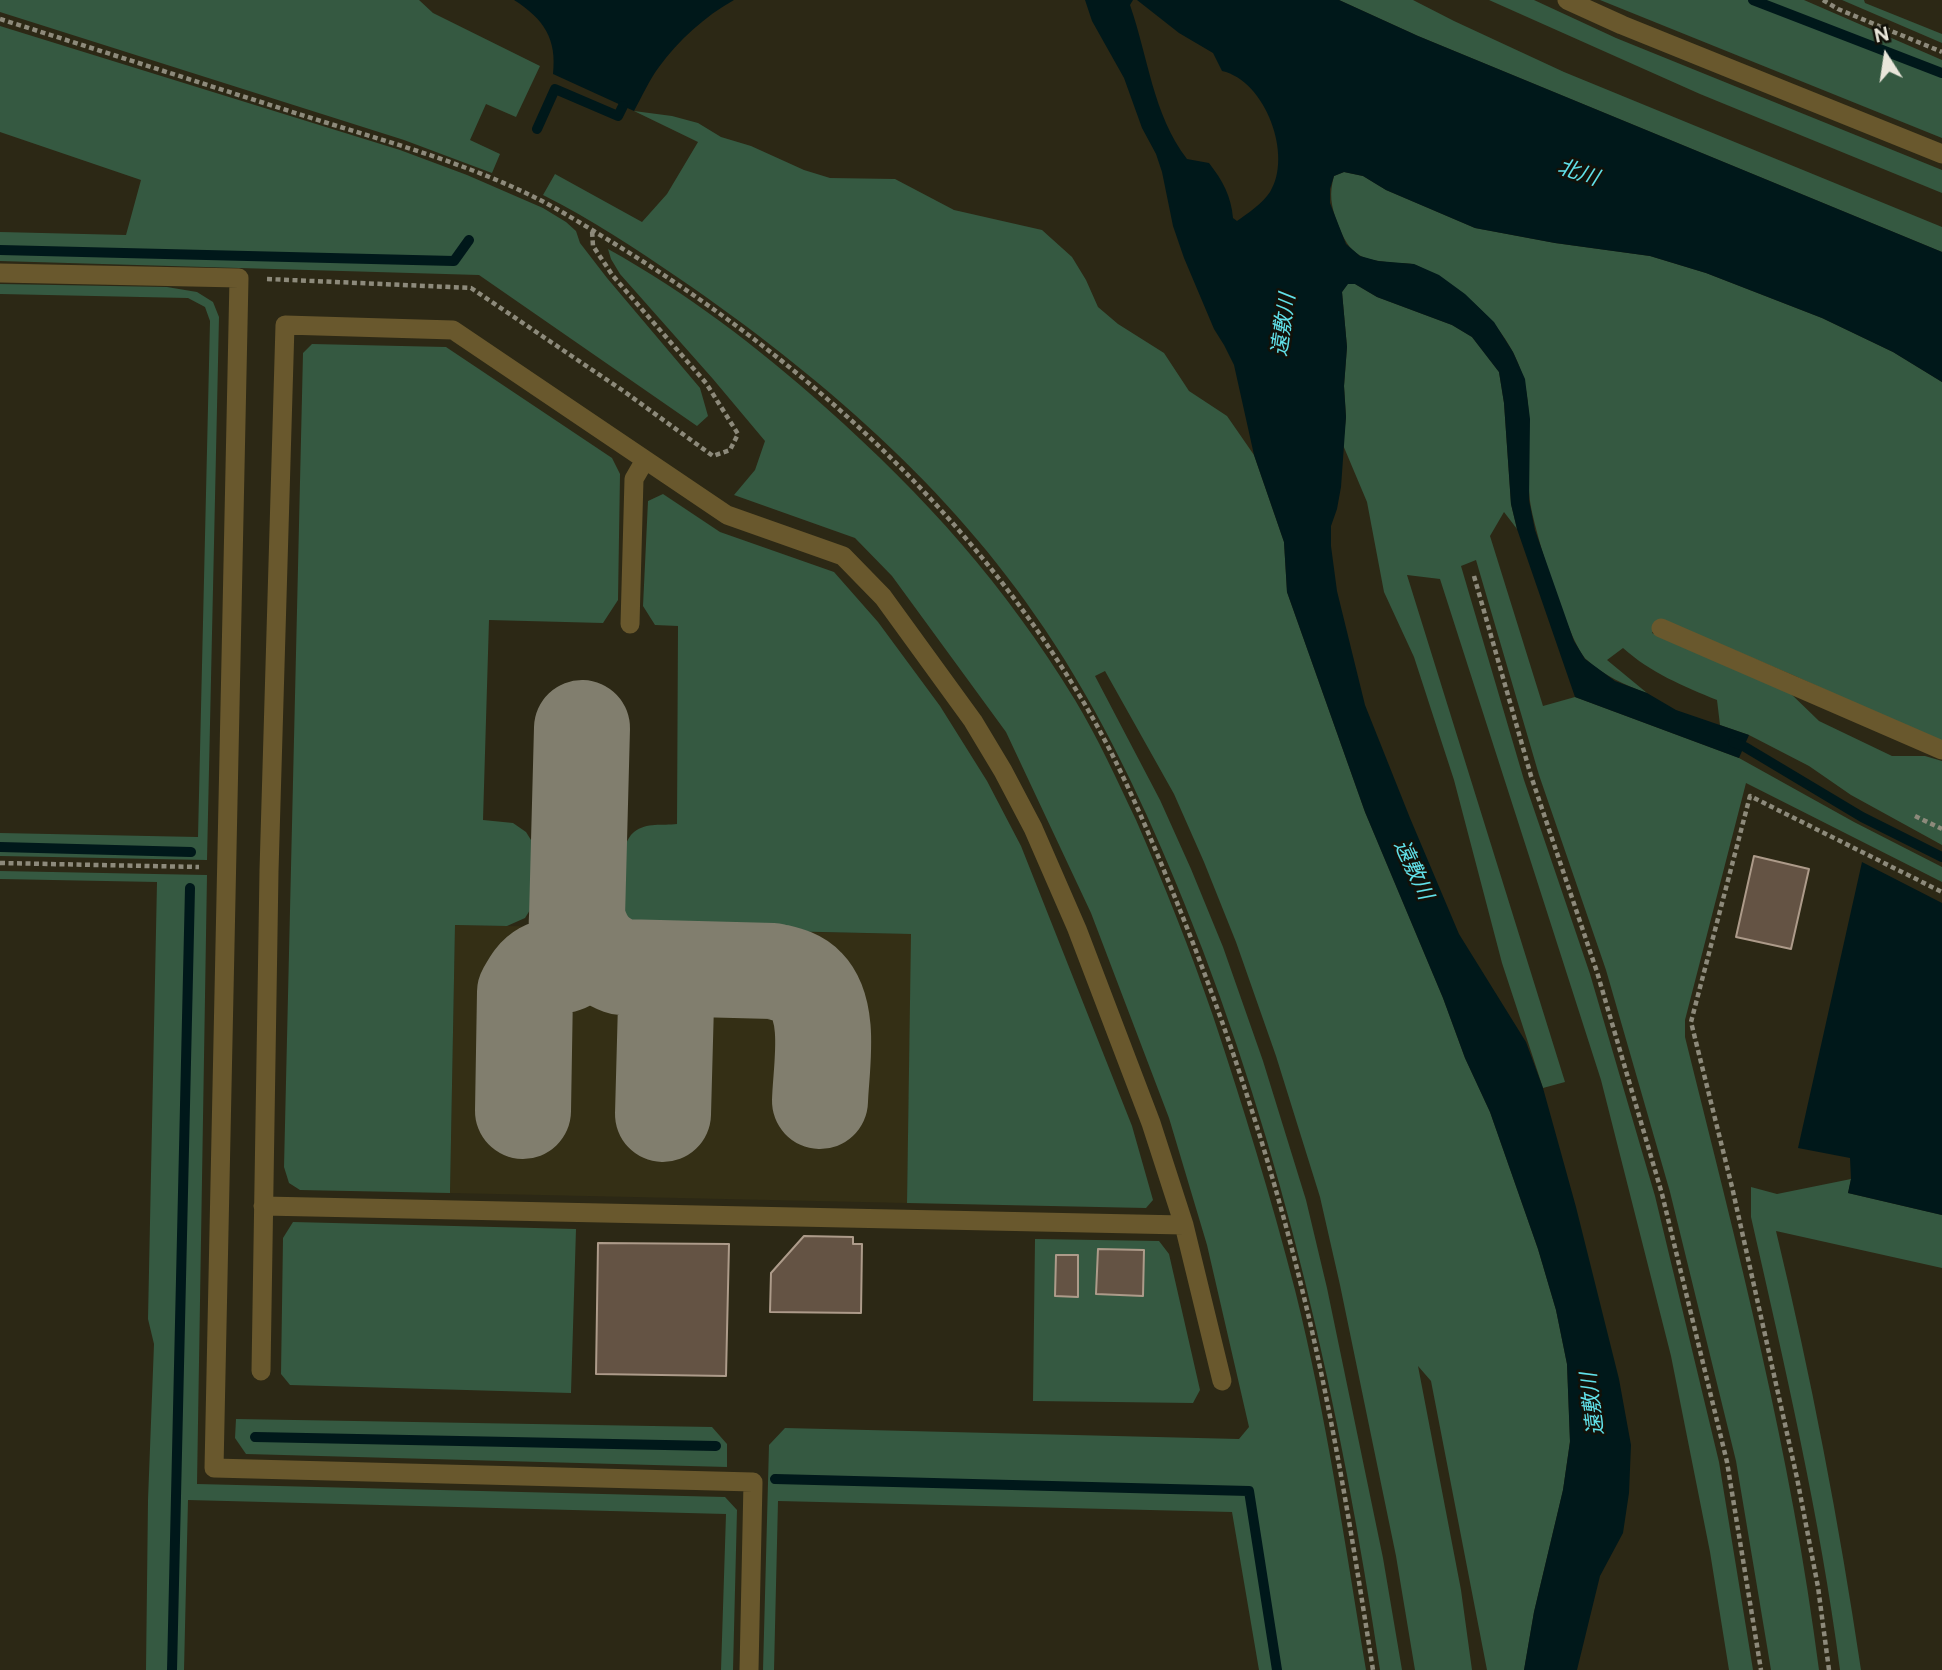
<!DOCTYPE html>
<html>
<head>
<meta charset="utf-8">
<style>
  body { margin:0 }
  #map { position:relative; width:1942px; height:1670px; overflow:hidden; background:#2c2815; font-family:Figtree,sans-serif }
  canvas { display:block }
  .north { position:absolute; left:1851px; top:21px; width:70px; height:70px; -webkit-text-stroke:5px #121109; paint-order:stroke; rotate:348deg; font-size:19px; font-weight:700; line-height:28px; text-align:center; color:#e9e6da }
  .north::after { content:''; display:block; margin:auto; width:24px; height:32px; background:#e9e6da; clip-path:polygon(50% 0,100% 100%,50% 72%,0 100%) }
</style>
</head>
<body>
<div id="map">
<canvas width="1942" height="1670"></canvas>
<div class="north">N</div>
</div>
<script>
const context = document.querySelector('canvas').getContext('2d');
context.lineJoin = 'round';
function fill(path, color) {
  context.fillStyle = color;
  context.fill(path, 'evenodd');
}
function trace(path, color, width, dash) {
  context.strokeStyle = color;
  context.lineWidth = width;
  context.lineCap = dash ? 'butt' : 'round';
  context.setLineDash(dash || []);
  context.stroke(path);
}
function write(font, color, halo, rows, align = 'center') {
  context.font = font + ' Figtree,"Noto Sans JP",sans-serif';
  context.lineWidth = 5;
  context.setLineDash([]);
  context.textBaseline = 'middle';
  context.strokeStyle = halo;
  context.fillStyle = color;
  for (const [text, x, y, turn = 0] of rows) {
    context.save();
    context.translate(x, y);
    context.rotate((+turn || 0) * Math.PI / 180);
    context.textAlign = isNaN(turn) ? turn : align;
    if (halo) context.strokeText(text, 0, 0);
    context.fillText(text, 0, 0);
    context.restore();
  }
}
const built = new Path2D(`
  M455,925L912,934L907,1203L450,1193Z`);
const green = new Path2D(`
  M0,0H419L433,13L540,66L516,117L486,104L470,140L500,154L492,173L404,140L0,12Z
  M1339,0H1413L1454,21L1564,72L1942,227V252L1418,36Z
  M1489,0H1534L1616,38L1942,170V193L1700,94Z
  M1600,0H1804L1942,60V138Z
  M1842,0H1864L1865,3L1942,34V43Z
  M0,26L400,150L467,175L543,208L566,222L576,231L580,243L607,278L700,388L708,416L697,426L479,275L0,261V232L126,235L141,180L0,132Z
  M634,111L672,116L698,123L721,137L751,146L804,170L830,178L895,179L954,210L1042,230L1072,257L1086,280L1098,307L1118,324L1164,353L1189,391L1227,416L1254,455L1284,542L1287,592L1365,812L1443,998L1465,1058L1490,1112L1538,1249L1556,1310L1567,1364L1570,1441L1563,1490L1534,1612L1524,1670H1487L1431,1381L1418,1366L1461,1590L1472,1670H1415L1396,1556L1340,1285L1320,1197L1276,1056L1236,942L1204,862L1174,794L1105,671L1095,676L1160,800L1191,869L1223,947L1263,1061L1306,1200L1327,1288L1383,1558L1402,1670H1380C1341,1409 1284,1150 1185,905C1146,808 1102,714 1044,628C951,488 817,373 680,279C636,249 591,219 543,195L555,174L642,222L667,194L698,142Z
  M1344,172L1363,176L1386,190L1475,228L1555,243L1650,256L1706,273L1822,318L1893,352L1942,382V743L1795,676L1660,619L1652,633L1786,689L1819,721L1892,756H1925L1942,761V845L1851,795L1809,766L1749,735L1720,725L1717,700C1683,686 1651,673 1623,648L1607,660L1647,693C1625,685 1604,676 1587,660C1569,644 1533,527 1530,501C1524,449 1539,405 1514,354C1493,313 1458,287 1418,266C1412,263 1404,263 1397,263C1361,260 1350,257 1337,222C1331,205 1329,194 1334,176Z
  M608,249C687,293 758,347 825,407C926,497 1004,584 1075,700C1098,738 1117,780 1136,820C1164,884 1190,949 1213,1016C1243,1106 1271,1197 1295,1290C1326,1414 1345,1543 1366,1670H1259L1232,1512L778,1501L774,1670H763L769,1445L785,1428L1239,1439L1249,1427L1207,1245L1169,1118L1091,913L1006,732L892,576L855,538L734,495L755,470L765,441L713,379L620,274L611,259Z
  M1348,283L1355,284L1377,297L1452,325L1472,337L1499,372L1504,403L1511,504L1517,529L1504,512L1490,536L1543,706L1575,697L1739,758L1854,822L1942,867V882L1746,783L1685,1020V1037C1737,1246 1792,1456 1819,1670H1771L1736,1461L1670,1192L1606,970L1539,775L1476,560L1461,566L1524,780L1590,974L1655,1196L1719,1462L1753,1670H1729L1710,1552L1671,1356L1601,1080L1440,579L1407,575L1565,1082L1543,1088L1502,963L1454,780L1414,657L1384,592L1367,502L1343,445L1346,417L1344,386L1347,347L1342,292Z
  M0,284L167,287L197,292L213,302L219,317L207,860L0,856V833L198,837L210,321L205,307L188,298L0,294Z
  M312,344L446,347L612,458L620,474L618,600L603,623L489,620L483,820L513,823L526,832L536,848L535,902L525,918L507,926L455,925L450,1193L300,1190L289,1183L284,1167L303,353Z
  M663,494L720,532L834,572L878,622L940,706L987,781L1021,846L1132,1126L1153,1200L1146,1208L907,1203L911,934L644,928C639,925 630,922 626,916C615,900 618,844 634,832C647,822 662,826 677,824L678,626L655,625L643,606L648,501Z
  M0,871L207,875L197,1484L725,1497L737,1510L733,1670H721L726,1514L188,1500L184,1670H146L148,1500L154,1344L148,1319L157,882L0,879Z
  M1851,1179L1848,1193L1942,1215V1268L1776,1231C1811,1376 1839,1522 1861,1670H1840C1820,1517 1785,1367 1751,1217V1187L1777,1194Z
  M293,1222L576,1229L571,1393L290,1385L281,1374L283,1238Z
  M1035,1239L1159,1241L1169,1254L1200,1390L1193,1403L1033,1401Z
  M236,1419L712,1427L727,1444V1467L246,1454L235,1438Z`);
const water = new Path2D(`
  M514,0H734C705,16 678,41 659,67C649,80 642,97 634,111L553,74C557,39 544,19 514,0Z
  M1085,0H1133L1130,5C1148,56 1153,115 1187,159L1209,163C1223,181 1231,196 1233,218L1237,221C1247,214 1263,203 1270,192C1293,156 1266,81 1222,71L1213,53L1179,33L1137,0H1339L1418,36L1942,252V382L1893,352L1822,318L1706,273L1650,256L1555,243L1475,228L1386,190L1363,176L1344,172L1334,176L1330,189V203L1346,244L1360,256L1378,261L1414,264L1439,275L1465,294L1494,322L1513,352L1525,379L1530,419L1529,500L1535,530L1574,641L1585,659L1615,681L1647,693L1676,710L1749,735L1739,758L1575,697L1517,529L1511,504L1504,403L1499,372L1472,337L1452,325L1377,297L1355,284H1348L1342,292L1347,347L1344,386L1346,417L1341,487L1337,509L1331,526V546L1337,591L1365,705L1410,818L1459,934L1526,1042L1543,1088L1576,1207L1619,1379L1631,1445L1629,1493L1623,1533L1600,1576L1577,1670H1524L1534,1612L1563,1490L1570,1442L1567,1364L1556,1310L1538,1249L1490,1112L1465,1058L1443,998L1365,812L1287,592L1284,542L1254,455L1234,365L1224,345L1214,329L1184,258L1173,226L1162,172L1156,154L1142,128L1124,78L1092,21Z
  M1862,862L1942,903V1215L1848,1193L1851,1179L1850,1158L1798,1148Z`);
const stream = new Path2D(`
  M1753,0L1942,73
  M537,129L555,89L618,116L623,106
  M0,250L454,261L469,240
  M1733,742L1745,747L1862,817L1942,857
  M0,847L191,852
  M255,1437L716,1446
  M775,1479L1249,1491L1277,1670
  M172,1670L190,888`);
const taxiway = new Path2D(`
  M582,728L577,917C584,943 595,957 621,967L773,971C785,974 798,976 807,986C832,1012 821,1068 820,1101
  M638,968C655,975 663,985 666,1004L663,1114
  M523,1111L525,992C530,983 534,975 543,970C553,964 568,969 573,957C578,946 576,929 577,917`);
const building = new Path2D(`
  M1754,856L1809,869L1791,949L1736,937Z
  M804,1236L853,1237V1244H862L861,1313L770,1312L771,1273Z
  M598,1243L729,1244L726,1376L596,1374Z
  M1098,1249L1144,1250L1143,1296L1096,1294Z
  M1056,1255H1078V1297L1055,1296Z`);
const path = new Path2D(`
  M1823,0L1838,9L1942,52
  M0,19C108,53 216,88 324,122C399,145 474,166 544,202C568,215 592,230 615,244C801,358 968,509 1081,698C1121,764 1151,838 1180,910C1229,1033 1271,1161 1302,1289C1333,1414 1353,1543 1373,1670
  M267,279L471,288L622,390L713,456L730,450L738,434L706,383L613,276L593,246L592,230
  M1474,576L1531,776L1597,972L1662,1194L1727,1462L1761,1670
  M1915,816L1942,829
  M0,863L199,867
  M1829,1670L1818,1587L1797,1478L1732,1187L1691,1022L1750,796L1942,892`);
const service = new Path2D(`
  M630,624L634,479L645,460
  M263,1206L1184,1225
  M261,1371L269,871L285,325L453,330L727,515L843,556L883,597L973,721L1003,771L1033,828L1077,929L1151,1123L1184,1225L1222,1381`);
const minor = new Path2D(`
  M1567,0L1622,25L1942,154
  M0,273L239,278L214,1468L753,1482L749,1670
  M1661,628L1942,750`);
const waterNames = [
  ["北川",1578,173,18],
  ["遠敷川",1284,325,-82],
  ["遠敷川",1413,870,65],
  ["遠敷川",1593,1404,-97]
];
fill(built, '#342f15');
fill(green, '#355941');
fill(water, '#00181a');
trace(stream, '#00181a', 10);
trace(taxiway, '#817e6e', 96);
fill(building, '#645344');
trace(building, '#ad9b8a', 2);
trace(path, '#8d8a7b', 4.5, [5, 3.5]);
trace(service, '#69582d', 19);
trace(minor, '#69582d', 19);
write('italic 21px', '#61e1e9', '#121109', waterNames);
</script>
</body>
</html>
